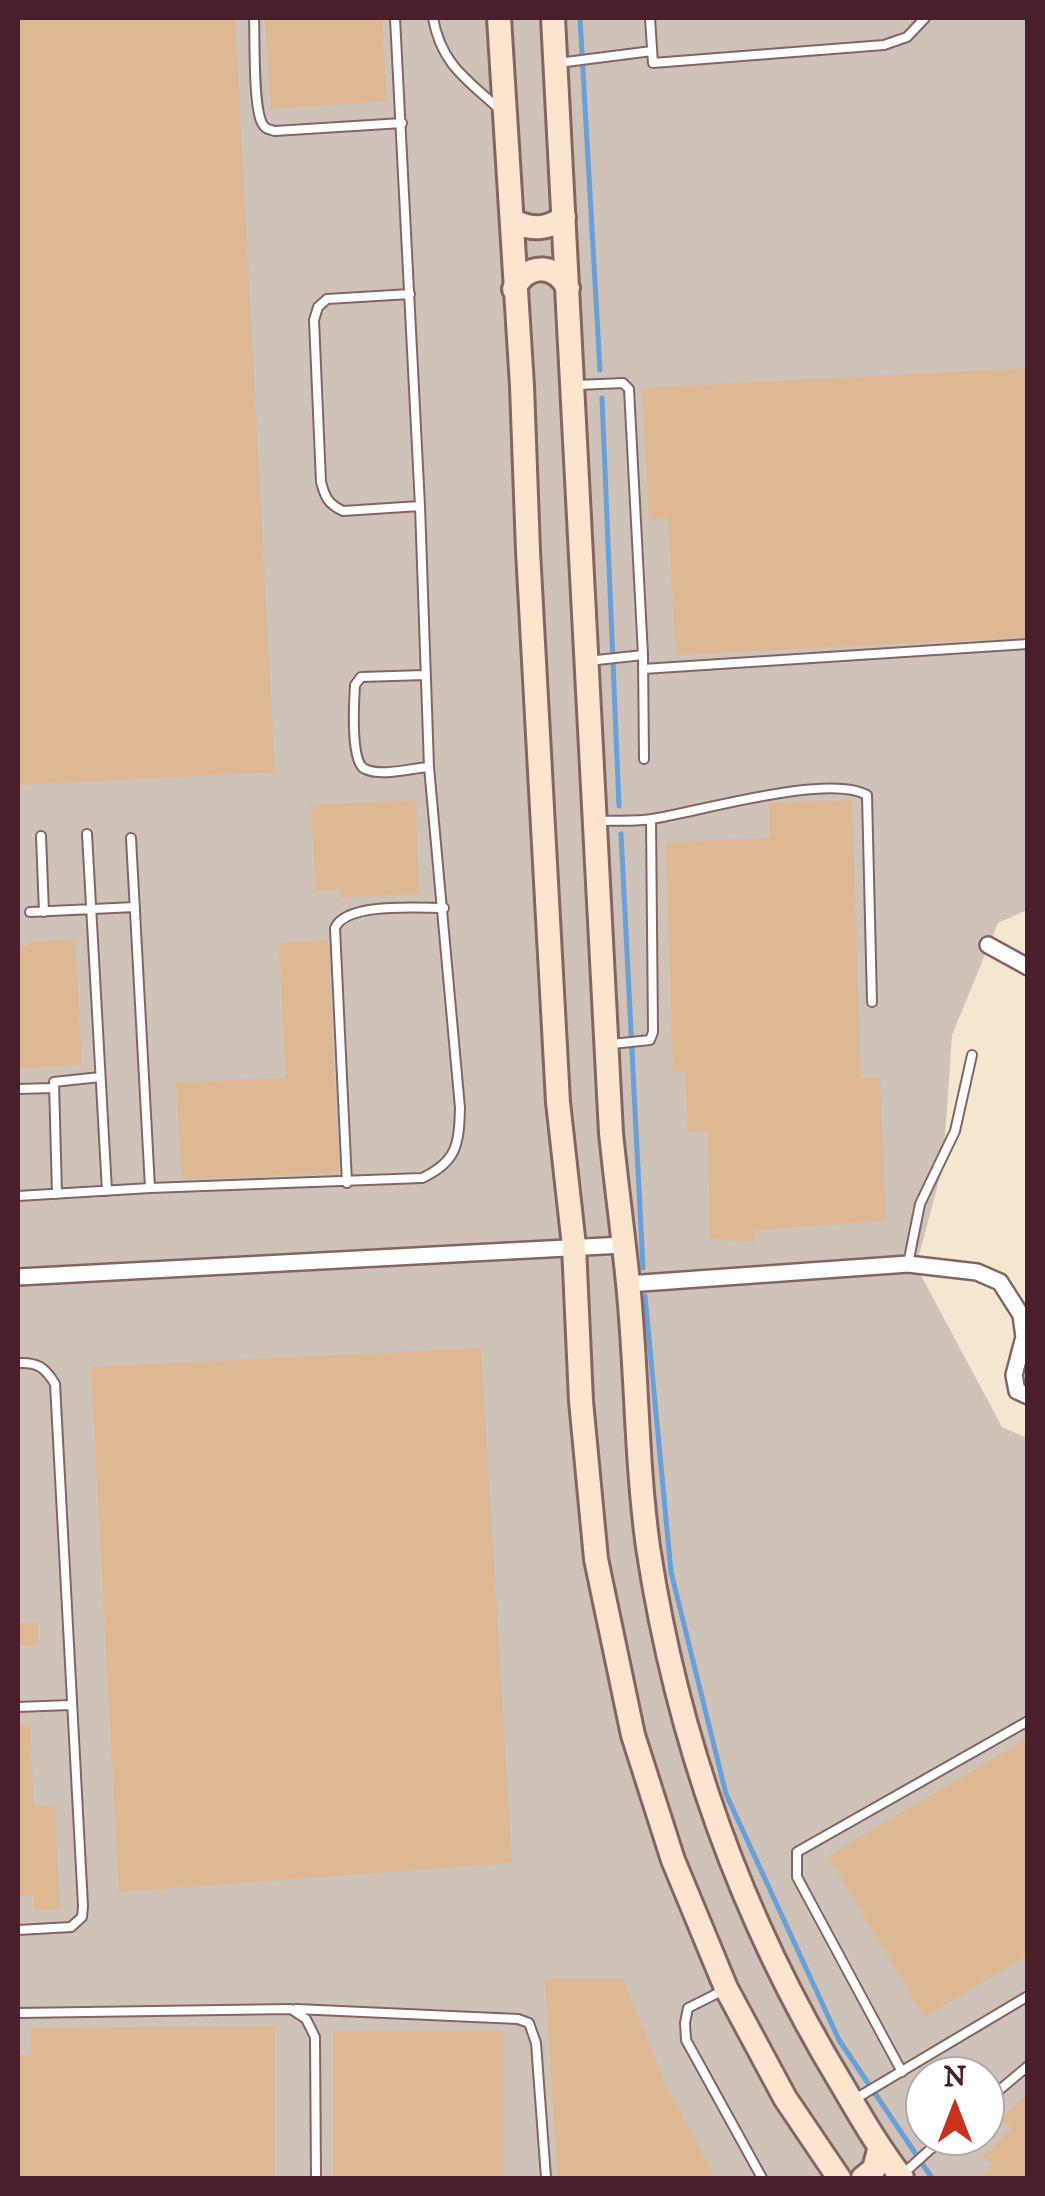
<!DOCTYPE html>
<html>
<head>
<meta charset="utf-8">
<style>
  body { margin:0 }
  #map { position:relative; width:1045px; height:2196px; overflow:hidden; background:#f3e7cf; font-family:"IM FELL DW Pica",serif }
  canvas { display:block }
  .frame { position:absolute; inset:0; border:20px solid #4a1f2b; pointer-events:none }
  .north { position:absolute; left:905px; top:2056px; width:100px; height:100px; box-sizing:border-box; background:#fff; border:2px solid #b7a5aa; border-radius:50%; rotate:0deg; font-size:28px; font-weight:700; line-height:40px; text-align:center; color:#4a1f2b }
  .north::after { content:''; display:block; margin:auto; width:35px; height:45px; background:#c8321e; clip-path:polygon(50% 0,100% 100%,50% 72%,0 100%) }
</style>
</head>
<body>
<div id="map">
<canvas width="1045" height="2196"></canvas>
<div class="frame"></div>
<div class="north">N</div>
</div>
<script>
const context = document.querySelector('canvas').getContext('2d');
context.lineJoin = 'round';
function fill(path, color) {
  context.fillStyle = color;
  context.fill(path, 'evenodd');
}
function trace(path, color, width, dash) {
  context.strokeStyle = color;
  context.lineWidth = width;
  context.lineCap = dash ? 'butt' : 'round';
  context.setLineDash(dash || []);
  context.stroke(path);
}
const industrial = new Path2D(`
  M18,18H1027V910L998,923L952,1035L943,1166L916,1266L1002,1427L1027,1438V2178H18ZM925,2076H985V2136H925Z`);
const stream = new Path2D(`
  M580,18L600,370
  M602,398L619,806
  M621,834L643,1268
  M645,1296L671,1572L726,1794L839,2040L932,2178`);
const building = new Path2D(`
  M18,18H235L275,772L18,785Z
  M265,18H382L387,101L271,109Z
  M1028,368V637L676,655L668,518L649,519L642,388Z
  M416,800L419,894L340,897V889L316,891L311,805Z
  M852,800L861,1078L880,1077L886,1221L754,1230L755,1242L710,1239L708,1131L688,1132L685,1072H673L666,842L770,838L769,803Z
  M75,939L82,1064L18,1069V946H29V942Z
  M328,940L339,1173L182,1179L176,1082L286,1078L279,943Z
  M481,1348L512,1863L119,1892L91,1367Z
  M18,1623H38V1645H18Z
  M30,1724L34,1806L55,1805L60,1909L34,1910V1896H18V1725Z
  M1028,1738V1955L924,2017L828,1856Z
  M545,1978L623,1979L665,2083L716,2178H558Z
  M275,2026V2178H18V2055H31V2028Z
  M333,2031H504V2178H333Z
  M1028,2092V2178H980L993,2166L983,2156L1011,2128L1002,2118Z`);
const lane = new Path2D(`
  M254,18C255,40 253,106 262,123C265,129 268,129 275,131L402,123
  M433,18C441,63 465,78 498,108
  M650,18L653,63L884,45L907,37L925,18
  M558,63L652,51
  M410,294L327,299L318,307L314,320L321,482C325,497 328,504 343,511L420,506
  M577,385L623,383L629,389L643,655L644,759
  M588,661L643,655
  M643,669L1028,644
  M425,675L361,677L355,685C354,701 350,763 365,769C382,777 411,768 429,767
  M597,821C615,820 634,822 652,819C698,812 828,773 867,795L872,1002
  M87,834L107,1191
  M41,836L44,912
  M131,838L150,1188
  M30,912L135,907
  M612,1044L650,1040L653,1032L651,819
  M18,1089L53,1088
  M347,1183L335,928C346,902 418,908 444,908
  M57,1194L54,1082L100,1077
  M18,1196L150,1188L422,1178C457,1162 459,1144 460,1108L429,767L420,506L395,18
  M908,1264L920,1204L955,1131L972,1055
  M18,1363C37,1362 45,1367 55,1384L83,1906L82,1917L71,1927L18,1930
  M18,1707L70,1705
  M724,1990L688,2008L685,2023L686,2040L762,2178
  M296,2009L518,2019L529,2023L536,2043L546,2178
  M18,2013L291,2009L306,2019L315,2037L316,2178
  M902,2072L797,1877V1852L1028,1721
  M855,2099L1028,1996
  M985,2102L1028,2066
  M904,2173L945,2136`);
const street = new Path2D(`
  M988,945L1028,967
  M18,1277L623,1245
  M628,1284L908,1264L977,1272L1000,1282L1021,1315L1024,1337L1014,1375L1017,1391L1028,1396`);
const secondary = new Path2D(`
  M499,18L522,386L528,551L558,1102L574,1246L581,1401L596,1559L633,1735L673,1860L726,1988L785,2098L839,2178
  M553,18L611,1133C616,1183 623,1233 628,1283C637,1371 636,1460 648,1547C677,1738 741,1918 841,2083C861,2117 878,2147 902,2178
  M513,221C532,230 547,230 564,217
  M514,289C527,263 554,263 568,288
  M863,2178L874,2169L879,2150`);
fill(industrial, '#cec2b9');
trace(stream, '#69a0d7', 5);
fill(building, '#ddb893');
trace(lane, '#856564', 12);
trace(street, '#856564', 20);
trace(secondary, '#856564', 28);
trace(lane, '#fff', 8);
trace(street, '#fff', 15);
trace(secondary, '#fce5cf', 22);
</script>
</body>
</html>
